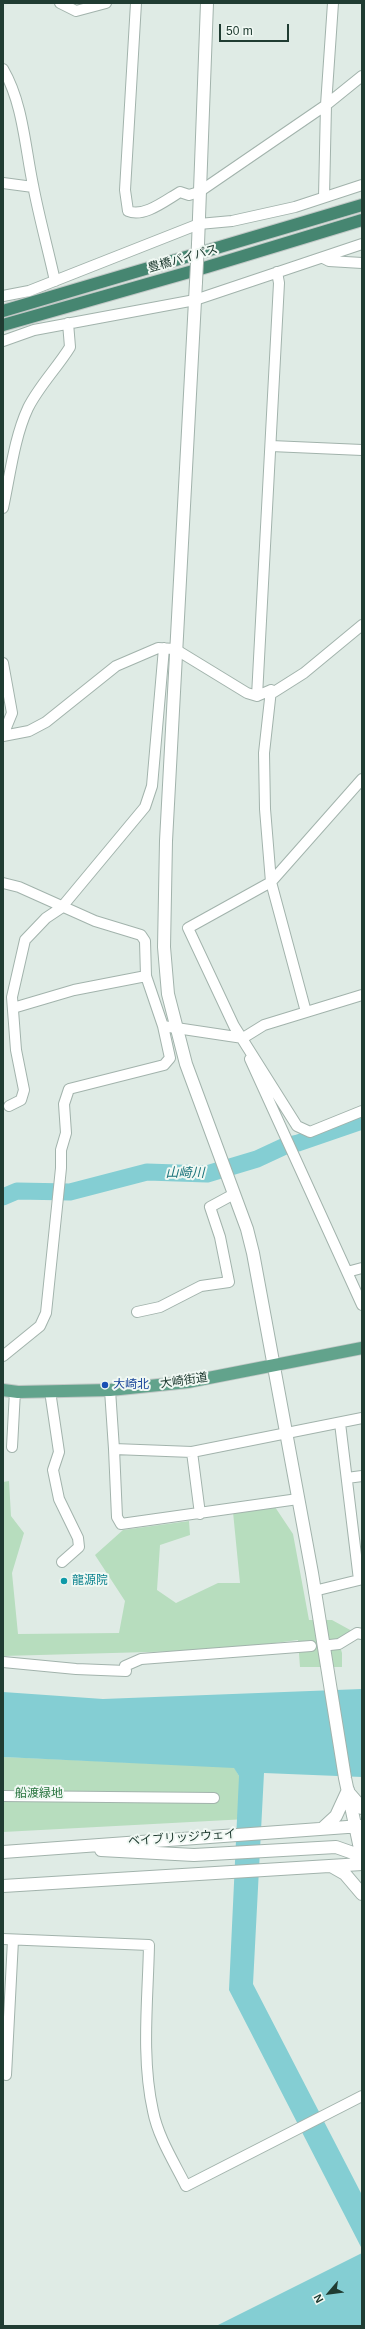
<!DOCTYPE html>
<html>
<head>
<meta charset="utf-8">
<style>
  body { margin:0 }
  #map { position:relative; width:365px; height:2329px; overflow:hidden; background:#dfebe5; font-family:Helvetica,sans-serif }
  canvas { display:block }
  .frame { position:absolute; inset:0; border:4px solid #203c32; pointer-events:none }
  .north { position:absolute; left:309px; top:2273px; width:40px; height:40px; -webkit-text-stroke:3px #f0f8f3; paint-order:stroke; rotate:242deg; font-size:11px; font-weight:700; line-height:16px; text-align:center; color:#203c32 }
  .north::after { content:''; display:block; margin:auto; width:14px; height:18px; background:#203c32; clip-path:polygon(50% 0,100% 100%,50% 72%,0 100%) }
  .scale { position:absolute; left:219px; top:24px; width:70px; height:18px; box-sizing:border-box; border:2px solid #203c32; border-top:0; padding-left:5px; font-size:12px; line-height:14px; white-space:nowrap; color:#203c32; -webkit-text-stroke:3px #f0f8f3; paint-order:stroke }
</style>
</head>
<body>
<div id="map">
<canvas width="365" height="2329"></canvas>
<div class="frame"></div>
<div class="north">N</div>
<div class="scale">50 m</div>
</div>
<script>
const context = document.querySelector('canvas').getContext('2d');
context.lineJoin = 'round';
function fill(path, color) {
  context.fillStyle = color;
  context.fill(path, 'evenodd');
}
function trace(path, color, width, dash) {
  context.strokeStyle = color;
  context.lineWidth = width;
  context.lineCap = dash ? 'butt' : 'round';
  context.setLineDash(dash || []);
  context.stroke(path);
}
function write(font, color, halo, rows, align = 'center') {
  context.font = font + ' Helvetica,"Noto Sans JP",sans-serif';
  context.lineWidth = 4;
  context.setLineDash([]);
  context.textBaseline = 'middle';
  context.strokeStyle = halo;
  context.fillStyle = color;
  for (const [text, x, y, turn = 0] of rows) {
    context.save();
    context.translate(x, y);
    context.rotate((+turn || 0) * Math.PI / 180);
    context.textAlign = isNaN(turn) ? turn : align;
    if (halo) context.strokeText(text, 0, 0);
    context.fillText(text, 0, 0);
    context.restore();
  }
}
const green = new Path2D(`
  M9,1481L11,1516L24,1533L12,1573L18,1634L119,1633L125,1601L95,1555L123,1530L189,1521L190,1535L160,1545L157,1590L176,1603L218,1583H240L233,1512L275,1507L293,1534L309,1620H332L352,1631L338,1640L342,1653V1667H300L298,1640L221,1650L3,1656V1482Z
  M3,1757L234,1767L239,1776L247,1819L3,1832Z`);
const water = new Path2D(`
  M362,1689V1777L264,1773L253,1984L362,2195V2249L229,1990L239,1776L234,1768L3,1757V1692L103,1699Z
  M362,2253V2326H216Z`);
const river = new Path2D(`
  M3,1197L17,1191L70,1192L147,1172L207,1174L257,1159L285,1146L298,1143L362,1121`);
const minor = new Path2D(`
  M60,3L76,11L106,3
  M136,3L125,190L128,211C144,218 166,200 180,192L189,195L199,192L326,105L362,76
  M3,69C23,103 25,147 33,185C39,217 48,249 55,281
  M3,183L33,187
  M324,197L326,105L333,3
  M323,258L329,261L362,263
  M3,296L29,291L199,224L232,221L295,207L362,185
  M3,341L34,330L195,300L362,244
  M271,446L362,450
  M3,508C10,476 14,438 28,408C39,386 57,368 70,347L68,323
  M3,663L12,713L3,735
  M271,690L264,753L265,809L271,882L306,1012
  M257,696L279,283L277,272
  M3,736L29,731L46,722L116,666L158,648L175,649L247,693L257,696L271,690L274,692L304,673L362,625
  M362,779L271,882L188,928L234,1026L297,1126L310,1132L362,1111
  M3,883L19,887L95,921L141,935L145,941L146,976L163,1026L243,1038L264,1025L362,995
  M13,1008L74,990L146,976
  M250,1059L362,1305
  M9,1106L21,1100L24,1090L16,1050L12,997L25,940L46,918L61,908L145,807L152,786L164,648
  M347,1272L362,1268
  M137,1312L160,1307L201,1286L229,1282L220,1237L210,1207L234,1194
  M3,1356L40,1326L46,1313L61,1168V1150L66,1133L64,1104L69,1089L164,1065L170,1058L163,1026
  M110,1390L114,1449L192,1452L362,1418
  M50,1391L59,1452L53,1470L59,1499L78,1538L79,1547L62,1562
  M12,1447L15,1391
  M114,1449L117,1517L121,1524L298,1499
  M192,1452L200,1514
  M347,1478L362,1476
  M314,1591L359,1580L340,1423
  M330,1645L339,1644L357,1633L362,1634
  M3,1662L76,1669L126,1671L125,1666L141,1659L311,1646
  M3,1796L214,1798
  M3,1939L149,1945C148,1999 141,2057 153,2111C158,2137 174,2162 186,2186L362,2096
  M6,2075L13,1940`);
const tertiary = new Path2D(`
  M198,244L207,3
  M196,282L166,841L164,947L168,994L186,1064L247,1229L253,1253L312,1573L345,1778L362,1858
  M349,1793L362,1808
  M323,1828L336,1816L348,1790
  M101,1850L194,1855L336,1847L353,1853L362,1862
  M3,1852L361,1826
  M331,1866L345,1874L362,1894
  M3,1886L362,1864`);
const primary = new Path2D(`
  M3,1390L18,1392L110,1390L188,1382L362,1348`);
const trunk = new Path2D(`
  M3,311L362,205
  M3,325L207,267L362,220`);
const tertiaryBridge = new Path2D(`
  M196,282L198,244`);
const markers = [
  [105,1385,4,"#1a4fb4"],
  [64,1581,4,"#0f9aa8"]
];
const streetNames = [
  ["豊橋バイパス",183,259,-16],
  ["大崎街道",184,1381,-8],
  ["ベイブリッジウェイ",182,1838,-4]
];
const transitNames = [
  ["大崎北",113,1385]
];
const cultureNames = [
  ["龍源院",72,1581]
];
const parkNames = [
  ["船渡緑地",39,1794]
];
const waterNames = [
  ["山崎川",185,1173]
];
fill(green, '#b7ddbe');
fill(water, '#84ced3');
trace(river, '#84ced3', 17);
trace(minor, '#a2b3ac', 12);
trace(tertiary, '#a2b3ac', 14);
trace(primary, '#c1c8c6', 14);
trace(trunk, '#c1c8c6', 14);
trace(minor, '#fff', 10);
trace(tertiary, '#fff', 12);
trace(primary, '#62a38c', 12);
trace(trunk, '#468671', 12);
trace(tertiaryBridge, '#a2b3ac', 14, []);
trace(tertiaryBridge, '#fff', 12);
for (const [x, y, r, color] of markers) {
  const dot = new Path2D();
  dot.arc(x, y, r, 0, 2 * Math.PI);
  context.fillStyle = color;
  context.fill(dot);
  trace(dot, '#f0f8f3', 1.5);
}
write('12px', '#203c32', '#f0f8f3', streetNames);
write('12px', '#164399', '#f0f8f3', transitNames, 'left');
write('12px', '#0d838f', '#f0f8f3', cultureNames, 'left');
write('12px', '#28743f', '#f0f8f3', parkNames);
write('italic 13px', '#18727a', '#f0f8f3', waterNames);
</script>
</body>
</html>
